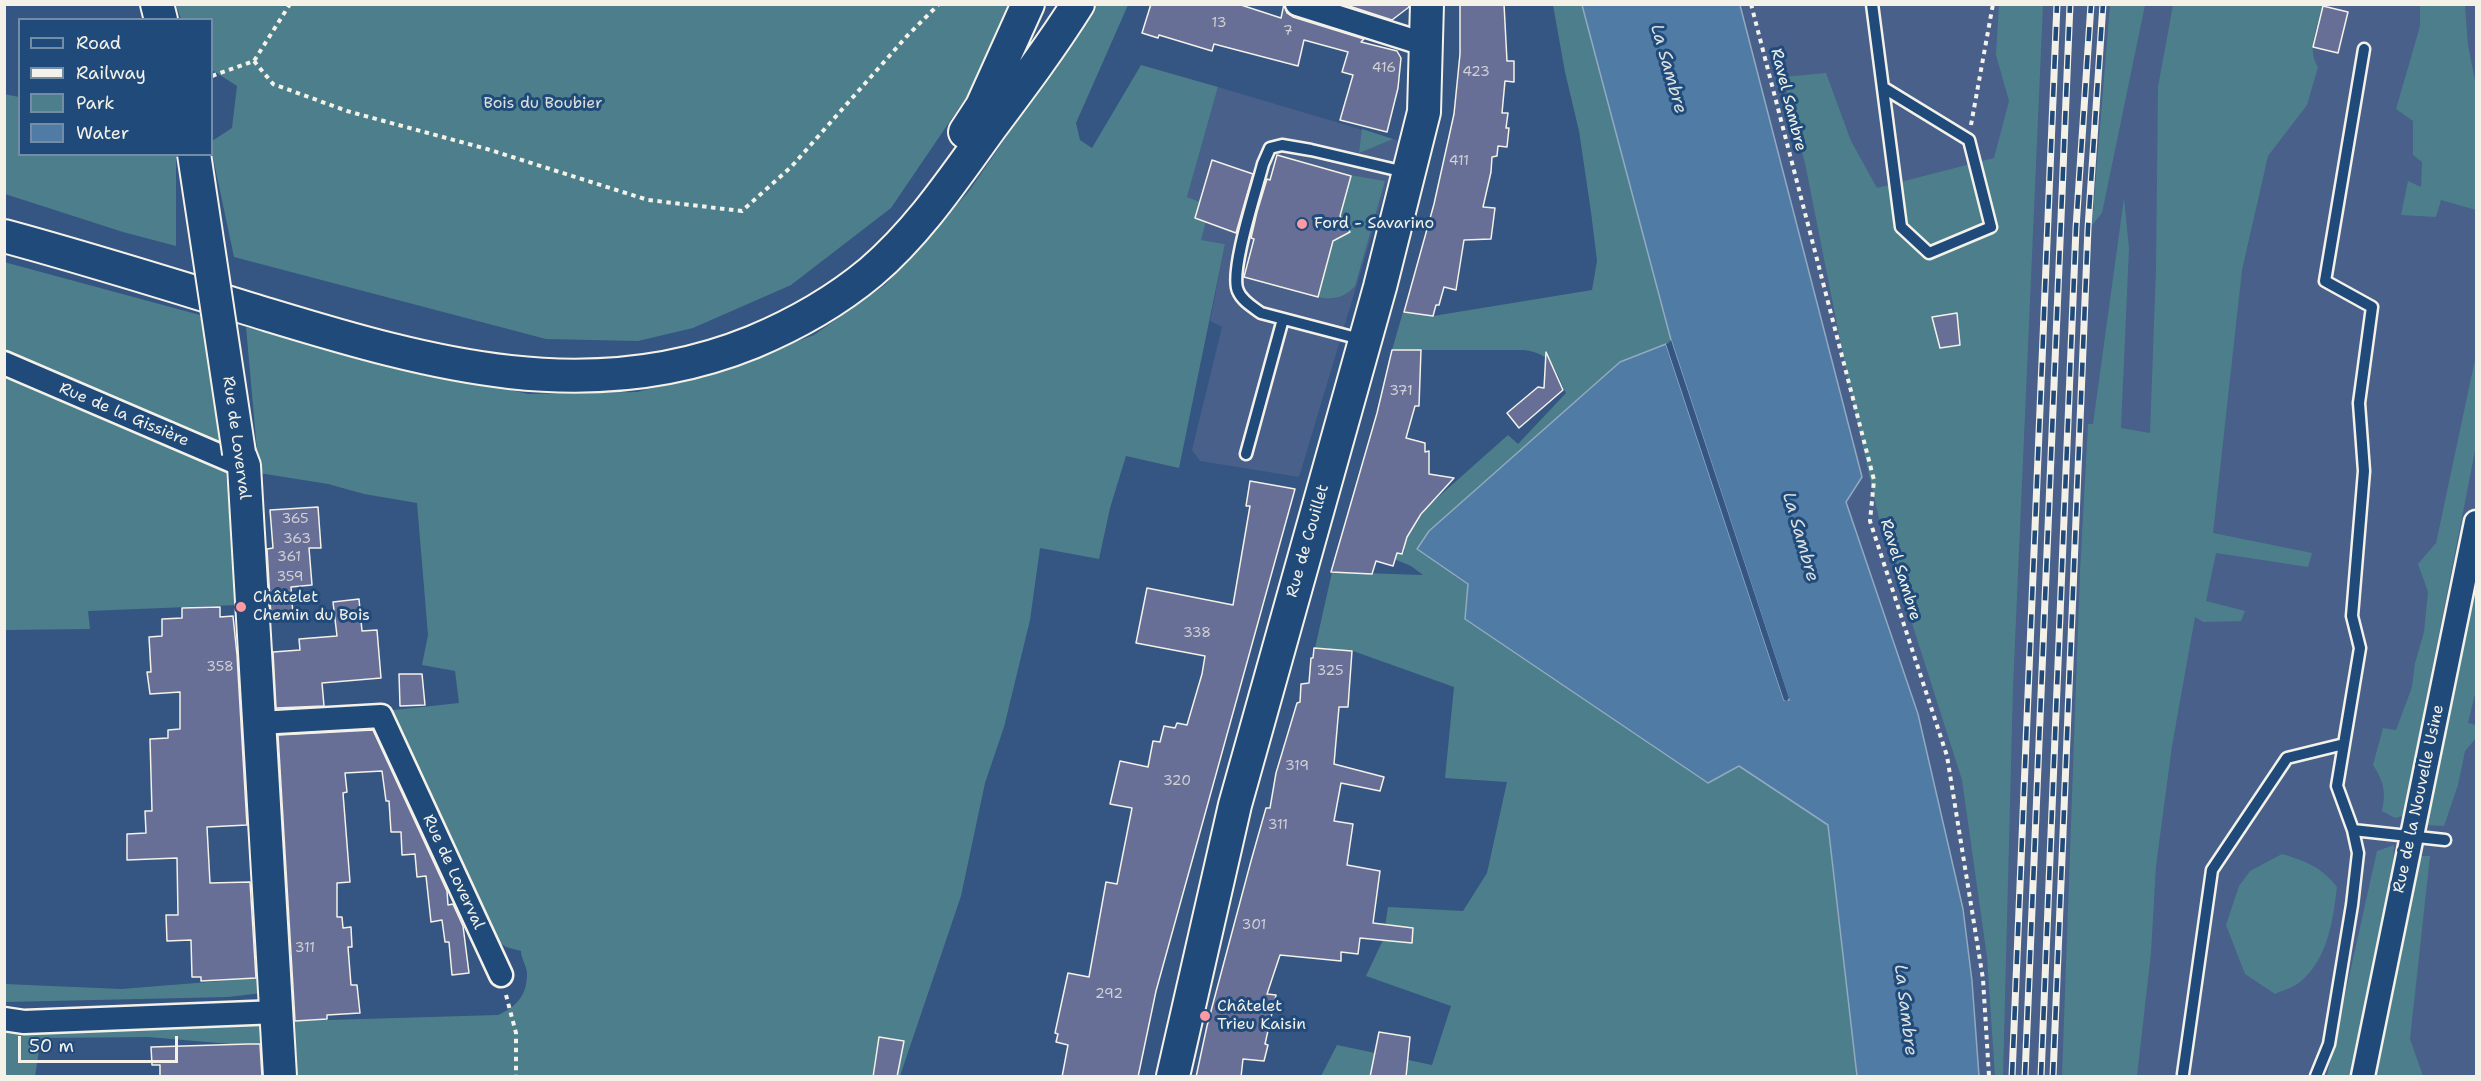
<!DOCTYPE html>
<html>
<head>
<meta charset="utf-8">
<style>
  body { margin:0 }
  #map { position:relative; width:2481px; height:1081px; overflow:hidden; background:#355582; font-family:"Shantell Sans",sans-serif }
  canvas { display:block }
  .frame { position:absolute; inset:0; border:6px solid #f4f1e8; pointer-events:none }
  .legend { position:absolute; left:18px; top:18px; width:195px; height:138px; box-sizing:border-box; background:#1f4a7a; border:2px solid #748da6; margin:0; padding:8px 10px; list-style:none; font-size:18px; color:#f4f1e8 }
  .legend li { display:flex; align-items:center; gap:12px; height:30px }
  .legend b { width:30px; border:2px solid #748da6 }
  .scale { position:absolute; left:18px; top:1036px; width:160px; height:27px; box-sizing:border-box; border:3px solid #f4f1e8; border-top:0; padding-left:8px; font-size:18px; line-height:21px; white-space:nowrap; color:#f4f1e8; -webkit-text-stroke:4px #1f4a7a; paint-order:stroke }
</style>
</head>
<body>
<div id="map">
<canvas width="2481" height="1081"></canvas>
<div class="frame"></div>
<ul class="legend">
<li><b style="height:8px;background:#1f4a7a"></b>Road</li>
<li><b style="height:8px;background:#f4f1e8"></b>Railway</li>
<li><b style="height:16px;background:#4c7f8b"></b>Park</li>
<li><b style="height:16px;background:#507ba5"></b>Water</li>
</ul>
<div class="scale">50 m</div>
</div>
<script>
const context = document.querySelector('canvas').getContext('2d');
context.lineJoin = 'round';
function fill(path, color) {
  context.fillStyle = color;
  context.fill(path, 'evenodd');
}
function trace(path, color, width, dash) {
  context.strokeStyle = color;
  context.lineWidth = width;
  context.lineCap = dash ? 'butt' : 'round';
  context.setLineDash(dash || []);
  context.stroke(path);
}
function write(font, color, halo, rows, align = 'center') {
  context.font = font + ' "Shantell Sans",sans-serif';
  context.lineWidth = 6;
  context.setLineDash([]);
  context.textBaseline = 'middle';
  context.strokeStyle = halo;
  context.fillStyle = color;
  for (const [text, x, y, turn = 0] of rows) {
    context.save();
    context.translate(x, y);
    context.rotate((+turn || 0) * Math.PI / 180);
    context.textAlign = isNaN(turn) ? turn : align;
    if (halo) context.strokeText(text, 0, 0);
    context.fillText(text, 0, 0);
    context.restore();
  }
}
const built = new Path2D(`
  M1740,5H2476V1076H1979L1972,981L1963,909L1913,699L1846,502L1862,476Z
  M1218,87L1400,141L1299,477L1200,461L1192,450L1222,327L1210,321L1225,244L1201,240L1187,197Z`);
const green = new Path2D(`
  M176,5H1012L984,71L891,208L791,285L693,328L638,341L546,339L234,257L212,153V141L232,128L237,86L212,70V20L181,19Z
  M1097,5H1128L1076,123L1080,140L1092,148L1141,65L1218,87L1187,197L1210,206L1201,240L1225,244L1179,468L1126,456L1110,508L1099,559L1040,548L1030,620L1004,727L985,783L961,896L900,1076H297L294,1021L498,1015C516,1007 527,996 527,974C527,966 521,959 521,951L506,947L492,937L385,711L459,703L455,671L422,665L428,635L417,503L364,494L328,484L259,473L246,327L528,394L637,392L712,373L814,335L885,285L969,191Z
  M1553,5H1582L1672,342L1620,362L1418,549L1468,584L1465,619L1708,783L1739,766L1828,825L1857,1076H1321L1337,1045L1432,1065L1451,1006L1366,976L1383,940L1388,907L1463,911L1487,873L1507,782L1445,778L1454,687L1353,651L1315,648L1332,572L1423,575L1411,566L1394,559L1395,552L1403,554L1405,550L1401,547L1427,507L1508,435L1518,444L1566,393C1554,368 1553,354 1524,350H1392L1403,312L1433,316L1592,290L1597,261L1591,212L1579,131L1565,72Z
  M1999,5H2043L2013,687L2003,1076H1995L1987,957L1962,780L1880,523L1849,385L1805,163L1783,77L1826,73L1851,141L1877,188L1994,158L2009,101L1996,55Z
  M2110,5H2145L2102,213L2092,225Z
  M2173,5H2323C2318,24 2306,50 2318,67L2307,105L2268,156L2242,270L2213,533L2312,553L2308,567L2216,553L2206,601L2245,611L2241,621L2203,622L2195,617L2172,746L2156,866L2151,953L2137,1076H2062L2080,572L2088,424H2093L2124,198L2129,248L2121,428L2150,433L2156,269L2158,87Z
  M2420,5H2465L2468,45L2476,86V210L2441,200L2436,217L2401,215L2408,181L2421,187L2422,162L2413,155V121L2396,109L2420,26Z
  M4,94L19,97L20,154L176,155V246L123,232L5,194Z
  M1362,129L1393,139L1359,153Z
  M1350,175L1385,181L1355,286C1344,298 1333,300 1318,297L1333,241L1350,232L1341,215Z
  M4,262L200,315L226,448L5,355Z
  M2476,355V446L2403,816L2395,818L2382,811C2386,792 2384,782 2373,765L2383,728L2396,730L2412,687L2415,663L2424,632L2428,592L2418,564L2436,543Z
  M4,370L225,464L237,605L88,611L90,629L5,630Z
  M2476,569V690L2468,723L2476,725V738L2465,751L2458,785L2444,826L2425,825Z
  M2394,845L2392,879L2353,1076H2327L2377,851Z
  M2282,854C2305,861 2322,867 2337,887C2333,920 2328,959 2300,982C2293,988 2283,990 2275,994L2245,974L2226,925L2239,886L2250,871Z
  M2413,856H2430L2410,1039L2423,1076H2374Z
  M259,978L262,993L228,997L5,1002V984L121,989Z
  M232,1025L264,1026L263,1044H231L148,1037L41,1038L35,1076H5V1029Z`);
const water = new Path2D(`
  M1582,5H1740L1862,477L1846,502L1918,714L1963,909L1972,981L1979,1076H1857L1828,825L1739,766L1708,783L1465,619L1468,584L1417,549L1429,531L1620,362L1666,344L1784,700H1789L1671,340Z`);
const pier = new Path2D(`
  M1671,340L1789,698L1787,701L1784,700L1666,344L1668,343L1762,624L1669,342Z`);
const building = new Path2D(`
  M1151,4H1238L1281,18L1284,4L1287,13L1293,17L1364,39L1361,42L1397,51L1401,58L1398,88L1387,132L1340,120L1353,75L1342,72L1348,52L1304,40L1298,66L1214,44L1212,51L1159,35L1158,38L1142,33Z
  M1343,4H1409V7L1392,20Z
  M1460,4H1504L1507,61H1514V82L1505,81L1502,113H1508L1506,128H1509L1507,147L1498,146L1497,156L1492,157L1491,172L1483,207L1495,208L1491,239L1464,240L1456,290L1444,287L1439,305H1436L1433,316L1404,312L1434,204L1454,114L1460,54Z
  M2323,6L2348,12L2338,53L2313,47Z
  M1277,155L1351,176L1340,216L1350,232L1333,241L1318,297L1244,277L1254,239L1251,238L1257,212L1267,179L1270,180Z
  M1212,160L1253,174L1236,233L1195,218Z
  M1957,313L1960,345L1940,348L1932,317Z
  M1392,350H1421L1419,406H1415L1406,438L1425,443V452L1429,451V474L1454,478L1421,514L1407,537L1402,554L1397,553L1393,566L1376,561L1372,574L1331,572L1377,413Z
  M1546,352L1563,390L1519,428L1507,413L1538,387L1544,388Z
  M1250,481L1295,489L1156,991L1138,1077H1062L1068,1045L1056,1042L1058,1034L1055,1033L1068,973L1089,977L1106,882L1117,884L1132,808L1110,804L1120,761L1148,767L1153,741L1160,742L1164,726L1175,728L1177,723L1187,725L1202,674L1205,656L1136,643L1147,588L1233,605L1250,506H1246Z
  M318,507L321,548H309L312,585L291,587L293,615L271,617L267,549L273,548L270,510Z
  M359,599L362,631L377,630L381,678L322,683L324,706L276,708L273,652L300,650L299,639L337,636L333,602Z
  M220,607V617L233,616L237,655L247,825L207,827L210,883L250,882L256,978L201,981V977H192L191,940L167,941L166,915H178L177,858L127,860V834L146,833L145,811H152L150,739L168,738V730L180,729V692L150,694L147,672H151L149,637L162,636V619L182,618V608Z
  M1314,648L1352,651L1348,707H1339L1334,764L1384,777L1380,791L1341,783L1334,821L1353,824L1347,865L1380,871L1373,923L1413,928L1412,943L1360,938L1358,954L1341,952V961L1280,955L1267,994L1276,995L1265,1044L1268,1045L1264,1061L1243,1059L1241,1077H1196L1207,1026L1251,861L1266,808H1270L1276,773L1297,703L1300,702L1301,684L1309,683L1311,658H1313Z
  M399,674H422L425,705L400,706Z
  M373,730L447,891L448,905L453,904L463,926L469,973L452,975L449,942H445L442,920L431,922L426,876L417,877L415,854L402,855L401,832H391L389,801H386L382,771L345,773L347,792L343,793L350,882L337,883V917H342L343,928L351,927L352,947H348L351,985H357L360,1013L327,1015V1019L295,1021L278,735Z
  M1379,1032L1410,1037L1406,1077H1370Z
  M879,1037L904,1041L897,1077H873Z
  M248,1044H260L262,1077H160V1065H152L151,1047Z`);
const path = new Path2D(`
  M1751,4L1874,480L1870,521L1947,756L1983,979L1989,1076
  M254,61L273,84L347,111L487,149L648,200L742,211L792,166L907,36L939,4
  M212,76L254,61L290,4
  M1971,125L1993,4
  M506,995L516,1033V1076`);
const lane = new Path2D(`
  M1872,4L1901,227L1929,253L1991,227L1969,140L1884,88
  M1364,340L1261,313C1253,307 1242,301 1238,291C1229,272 1257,188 1263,164L1270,148L1282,145L1311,150L1405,172
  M1246,454L1283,319
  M2353,830L2337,786L2360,648L2352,616L2364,471L2359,403L2372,307L2325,281L2364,49
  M2183,1074L2212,870L2287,758L2344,744
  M2316,1076L2329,1044L2352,905L2358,853L2353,830L2445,840`);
const street = new Path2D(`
  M1297,4L1427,45
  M4,363L244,466
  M259,723L381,716L501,975
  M4,1019L24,1022L278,1012
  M2363,1076L2476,522`);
const secondary = new Path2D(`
  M157,4L161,20
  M965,132L982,106L1028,4
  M4,236C93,260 181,288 269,315C430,364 589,409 753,342C796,324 835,302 871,272C919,231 954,178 991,127C1021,87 1051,47 1078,4
  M239,453L244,466L280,1076
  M1173,1076L1235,805L1380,287L1424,112L1427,4`);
const rail = new Path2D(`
  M2012,1076L2057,4
  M2025,1076L2070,4
  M2041,1076L2076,228L2091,4
  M2053,1076L2088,228L2103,4`);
const secondaryBridge = new Path2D(`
  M194,154L239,453`);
const markers = [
  [1302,224,6,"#ff9aa2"],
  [241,607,6,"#ff9aa2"],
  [1205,1016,6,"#ff9aa2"]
];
const numberNames = [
  ["13",1219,23],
  ["7",1288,31],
  ["416",1384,68],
  ["423",1476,72],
  ["411",1459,161],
  ["371",1401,391],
  ["365",295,519],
  ["363",297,539],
  ["361",289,557],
  ["359",290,577],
  ["338",1197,633],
  ["358",220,667],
  ["325",1330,671],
  ["319",1297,766],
  ["320",1177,781],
  ["311",1278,825],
  ["301",1254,925],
  ["311",305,948],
  ["292",1109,994]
];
const streetNames = [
  ["Ravel Sambre",1788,100,76],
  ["Rue de la Gissière",124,415,23],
  ["Rue de Loverval",236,438,82],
  ["Rue de Couillet",1308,541,-74],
  ["Ravel Sambre",1900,570,73],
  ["Rue de la Nouvelle Usine",2419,799,-78],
  ["Rue de Loverval",453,872,65]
];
const parkNames = [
  ["Bois du Boubier",543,104]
];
const poiNames = [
  ["Ford - Savarino",1314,224],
  ["Châtelet",253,598],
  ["Chemin du Bois",253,616],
  ["Châtelet",1217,1007],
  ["Trieu Kaisin",1217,1025]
];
const waterNames = [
  ["La Sambre",1668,69,74],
  ["La Sambre",1800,537,74],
  ["La Sambre",1905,1010,83]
];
fill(built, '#48608a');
fill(green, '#4c7f8b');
fill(water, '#507ba5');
trace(water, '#92aac0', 1.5);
fill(pier, '#355582');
fill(building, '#676f96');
trace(building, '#f4f1e8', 1.5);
trace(lane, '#f4f1e8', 15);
trace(street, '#f4f1e8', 27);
trace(secondary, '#f4f1e8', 36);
trace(path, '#f4f1e8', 4, [4.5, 4.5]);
trace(lane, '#1f4a7a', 10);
trace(street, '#1f4a7a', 22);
trace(secondary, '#1f4a7a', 32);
trace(rail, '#f4f1e8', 7);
trace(rail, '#1f4a7a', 4.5, [14]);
trace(secondaryBridge, '#f4f1e8', 36, []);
trace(secondaryBridge, '#1f4a7a', 32);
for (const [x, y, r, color] of markers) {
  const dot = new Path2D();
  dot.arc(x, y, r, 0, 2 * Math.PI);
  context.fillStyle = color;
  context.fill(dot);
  trace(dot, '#1f4a7a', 2);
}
write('14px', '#d1d0d4', null, numberNames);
write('16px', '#f4f1e8', '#1f4a7a', streetNames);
write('16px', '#dbe0da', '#1f4a7a', parkNames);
write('16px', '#f4f1e8', '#1f4a7a', poiNames, 'left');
write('italic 18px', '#dbdfde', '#1f4a7a', waterNames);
</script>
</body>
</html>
